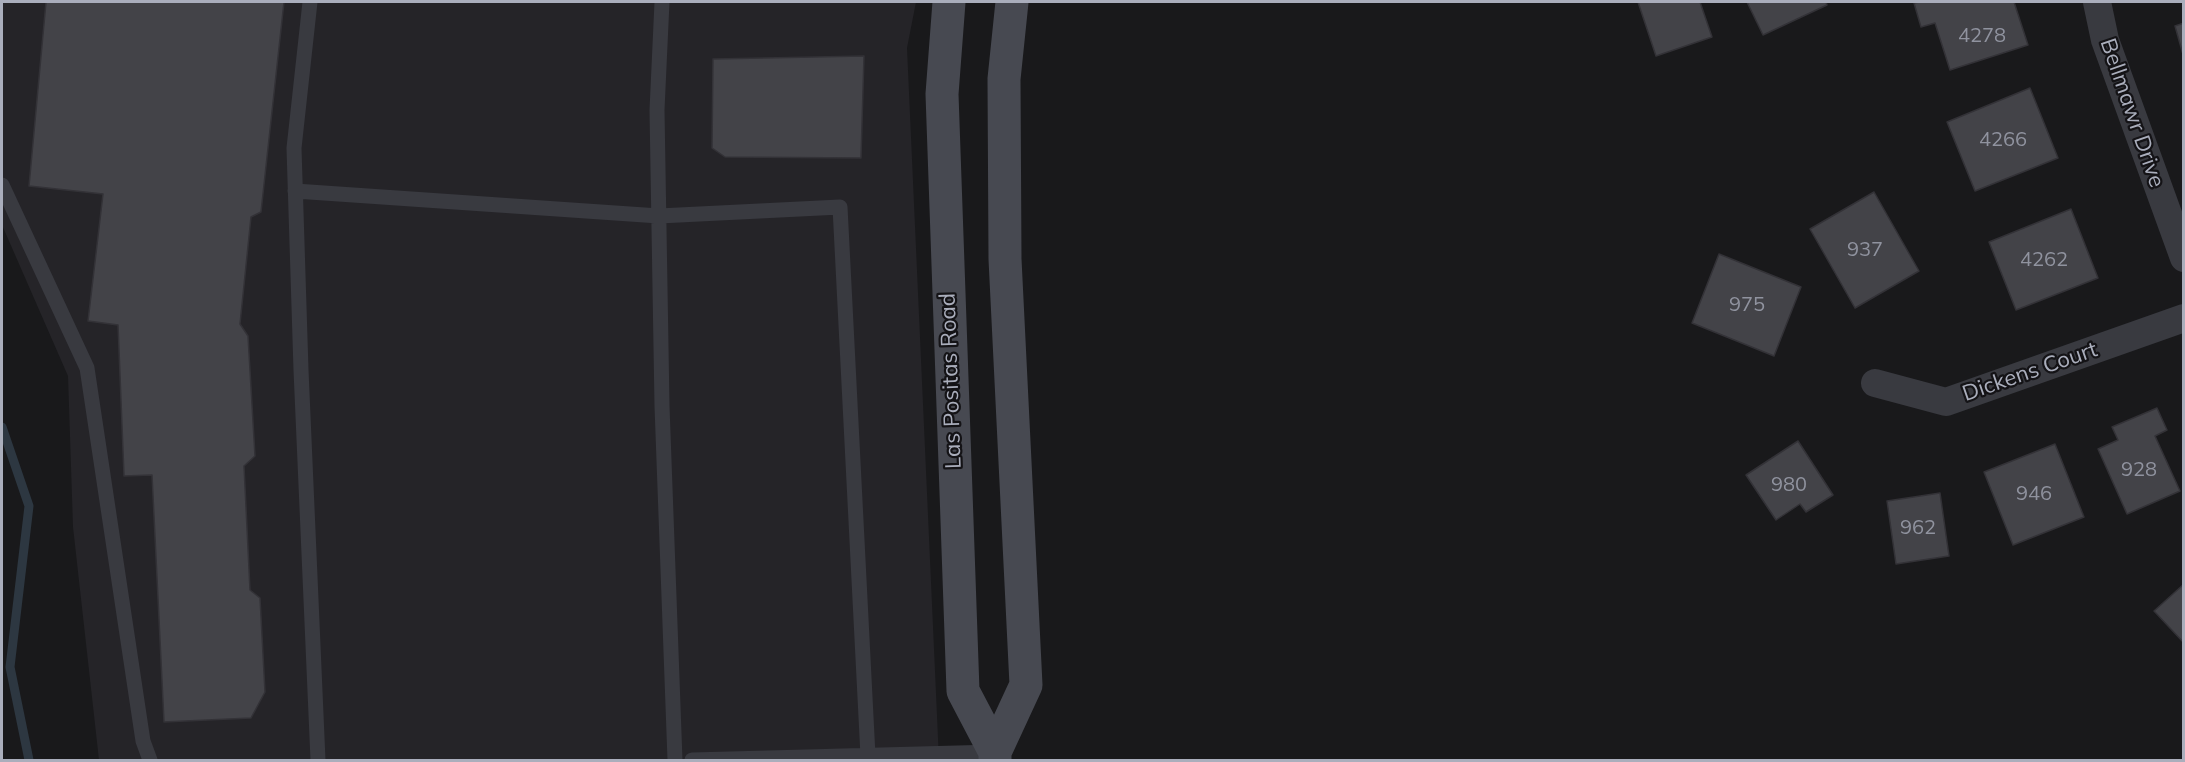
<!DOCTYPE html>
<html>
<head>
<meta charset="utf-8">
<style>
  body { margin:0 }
  #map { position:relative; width:2185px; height:762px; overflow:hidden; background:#19191b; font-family:Mulish,sans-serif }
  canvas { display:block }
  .frame { position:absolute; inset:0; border:3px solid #aaaebc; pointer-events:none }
</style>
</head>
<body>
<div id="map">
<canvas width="2185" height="762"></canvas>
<div class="frame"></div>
</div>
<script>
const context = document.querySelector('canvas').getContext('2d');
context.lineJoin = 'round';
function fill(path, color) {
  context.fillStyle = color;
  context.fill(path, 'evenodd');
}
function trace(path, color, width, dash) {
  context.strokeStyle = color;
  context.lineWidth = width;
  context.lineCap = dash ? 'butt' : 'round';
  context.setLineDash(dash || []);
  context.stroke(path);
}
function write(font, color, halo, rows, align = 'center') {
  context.font = font + ' Mulish,sans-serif';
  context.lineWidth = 4.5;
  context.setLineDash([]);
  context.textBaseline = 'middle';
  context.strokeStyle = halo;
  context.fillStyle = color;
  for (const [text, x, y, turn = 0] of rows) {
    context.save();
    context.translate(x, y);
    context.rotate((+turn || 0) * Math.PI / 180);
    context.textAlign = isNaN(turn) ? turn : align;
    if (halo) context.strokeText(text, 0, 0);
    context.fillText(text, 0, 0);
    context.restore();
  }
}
const built = new Path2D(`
  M2,2H916L907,48L939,760H99L73,527L68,376L2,225Z`);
const stream = new Path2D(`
  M2,427L29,506L10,667L29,760`);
const building = new Path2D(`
  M46,2H284L261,212L251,217L240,324L248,336L255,456L244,466L250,590L260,598L265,692L251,718L164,722L152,475L124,476L118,325L88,321L103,194L29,186Z
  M1638,2H1700L1712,37L1656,56Z
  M1747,2H1826L1827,5L1763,35Z
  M1919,2H2014L2028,45L1950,70L1935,23L1921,27L1914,3Z
  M2184,23V58L2175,26Z
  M864,56L861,158L725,157L712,148L713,59Z
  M2030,88L2058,158L1975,191L1947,122Z
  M1874,192L1919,271L1855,308L1810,229Z
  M2071,209L2098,278L2016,310L1989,242Z
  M1719,254L1801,287L1774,356L1692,323Z
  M2157,408L2167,430L2155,436L2180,491L2127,514L2098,449L2118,440L2112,427Z
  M1798,441L1833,495L1806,512L1800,504L1776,520L1746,475Z
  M2055,444L2084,517L2013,545L1984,472Z
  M1940,493L1949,556L1896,564L1887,501Z
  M2184,584V643L2154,611Z`);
const service = new Path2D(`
  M310,2L294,148L301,370L318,760
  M662,2L657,110L662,406L675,760
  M2,185L87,368L143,741L150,760
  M295,191L659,216L840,207L868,756
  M692,760L995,752`);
const minor = new Path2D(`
  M2097,2L2105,40L2184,258
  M1875,383L1946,402L2184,318`);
const secondary = new Path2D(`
  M949,2L942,94L963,691L995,752V760
  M995,752L1026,685L1005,259L1004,79L1012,2`);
const numberNames = [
  ["4278",1982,36],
  ["4266",2003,140],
  ["937",1865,250],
  ["4262",2044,260],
  ["975",1747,305],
  ["928",2139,470],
  ["980",1789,485],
  ["946",2034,494],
  ["962",1918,528]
];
const streetNames = [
  ["Bellmawr Drive",2132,113,71],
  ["Dickens Court",2030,372,-19],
  ["Las Positas Road",951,381,-92]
];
fill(built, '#252428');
trace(stream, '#2d3741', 9);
fill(building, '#434348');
trace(building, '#333237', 1.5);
trace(service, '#393a40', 15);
trace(minor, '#393a40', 28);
trace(secondary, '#474951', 33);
write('20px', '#90939f', null, numberNames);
write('22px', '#aaaebc', '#141316', streetNames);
</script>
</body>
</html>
